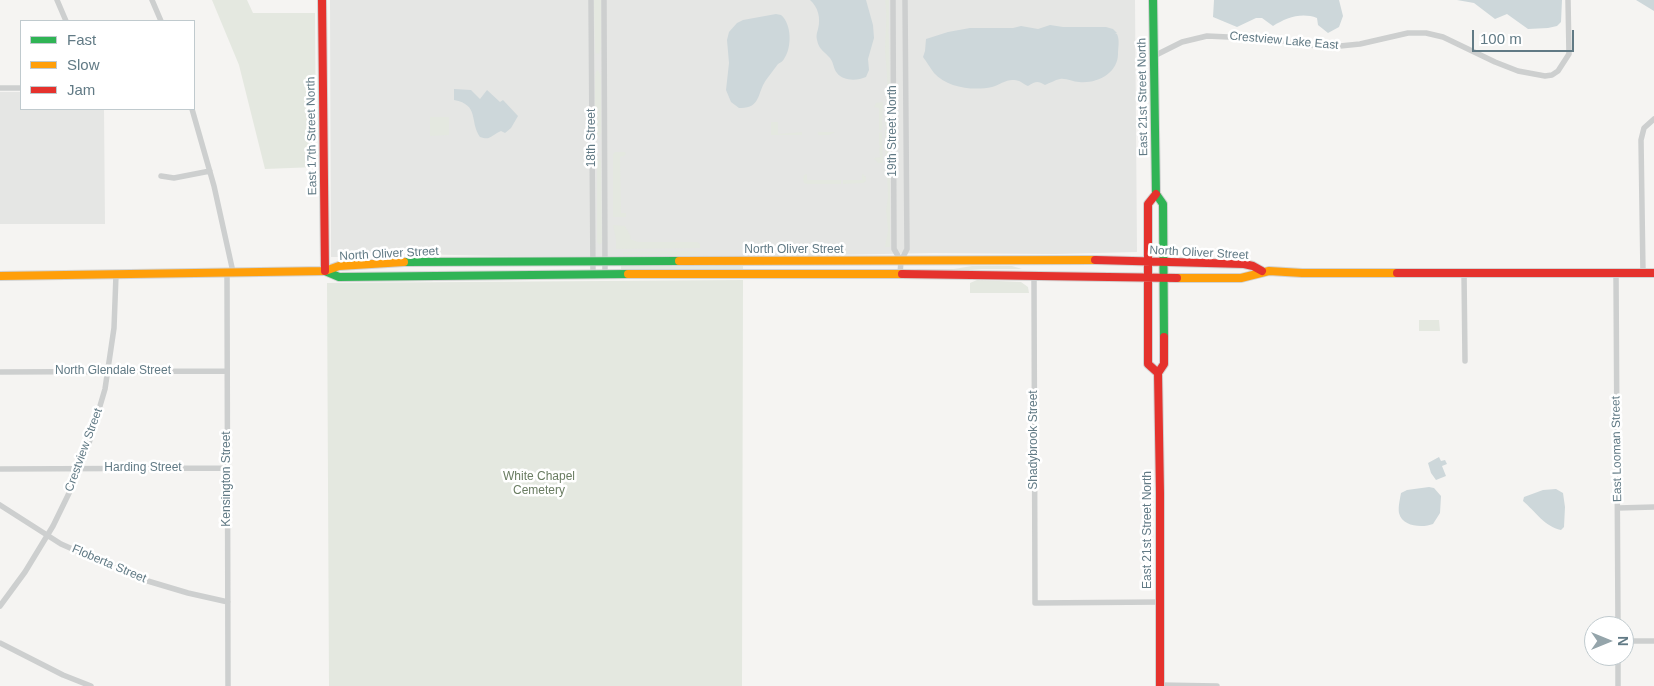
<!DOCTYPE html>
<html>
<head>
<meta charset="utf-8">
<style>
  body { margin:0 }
  #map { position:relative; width:1654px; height:686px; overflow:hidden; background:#f5f4f2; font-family:Helvetica,sans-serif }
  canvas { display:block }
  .legend { position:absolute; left:20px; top:20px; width:175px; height:90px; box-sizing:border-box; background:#fff; border:1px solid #c0cace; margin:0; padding:6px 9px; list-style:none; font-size:15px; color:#617a85 }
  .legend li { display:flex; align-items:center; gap:10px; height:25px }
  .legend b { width:25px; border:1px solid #c0cace }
  .north { position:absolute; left:1584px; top:616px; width:50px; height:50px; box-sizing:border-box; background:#fff; border:1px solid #c0cace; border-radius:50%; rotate:90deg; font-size:14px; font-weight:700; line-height:20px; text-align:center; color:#617a85 }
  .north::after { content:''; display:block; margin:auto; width:18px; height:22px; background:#95a5ab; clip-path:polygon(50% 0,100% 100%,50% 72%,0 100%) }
  .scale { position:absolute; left:1472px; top:30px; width:102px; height:22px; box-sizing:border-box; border:2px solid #617a85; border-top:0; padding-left:6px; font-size:15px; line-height:18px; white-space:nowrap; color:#617a85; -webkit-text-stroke:4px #fff; paint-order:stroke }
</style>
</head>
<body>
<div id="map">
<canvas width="1654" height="686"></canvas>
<ul class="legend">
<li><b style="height:6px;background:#30b455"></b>Fast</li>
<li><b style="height:6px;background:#ff9f0a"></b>Slow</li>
<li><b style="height:6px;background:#e5322d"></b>Jam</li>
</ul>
<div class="north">N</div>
<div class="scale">100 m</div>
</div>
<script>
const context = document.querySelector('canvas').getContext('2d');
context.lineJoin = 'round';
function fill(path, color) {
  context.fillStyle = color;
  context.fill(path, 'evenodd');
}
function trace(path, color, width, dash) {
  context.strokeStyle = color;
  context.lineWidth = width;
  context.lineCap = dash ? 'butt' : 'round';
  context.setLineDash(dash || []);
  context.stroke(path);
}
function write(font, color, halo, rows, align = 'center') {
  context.font = font + ' Helvetica,sans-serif';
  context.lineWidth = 5;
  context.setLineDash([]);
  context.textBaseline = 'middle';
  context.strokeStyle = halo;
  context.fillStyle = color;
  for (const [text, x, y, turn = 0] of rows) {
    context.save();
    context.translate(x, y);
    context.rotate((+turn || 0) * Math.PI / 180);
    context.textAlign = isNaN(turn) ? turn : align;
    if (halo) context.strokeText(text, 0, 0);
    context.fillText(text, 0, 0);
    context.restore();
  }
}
const built = new Path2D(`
  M330,0H1135L1137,252L1055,254L934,253L832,255L815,257L497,256L413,254L379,257H331Z
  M0,92H21V109H104L105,224H0Z`);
const green = new Path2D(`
  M212,0H247L253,13H315L316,167L265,169L239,65Z
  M594,0H601V47L599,54L597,53L596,54L595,49Z
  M885,0H889V29L888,33L889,34L890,91L887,93C888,79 886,65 885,51C885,33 888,17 885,0Z
  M598,70L601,76V132L600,137L597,136V137L595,134V77L596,71Z
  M883,102L882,130H879V108L874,107L876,103Z
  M886,102L890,105V126H885Z
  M430,117H449V135L430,136Z
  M771,122H778V134L802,132V135H818V132H835L829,135H771Z
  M885,130H890V145L888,147L890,148V160L886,163Z
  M882,132L883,163H878L874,158L880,157L879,148L881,147L879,145V133Z
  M615,152H625L626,154L624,156L620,157L621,213H626V217H613V154Z
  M597,158L598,159L600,158L601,162L602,242L600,245L597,242Z
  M807,174V180H841V184H807L804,183L803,180L804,175Z
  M862,174L866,177V181L863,183L843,184V180H862Z
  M887,175L890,178V247H885L888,230L886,210L888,197Z
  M613,225L625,226L631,237L630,239L638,242H697L700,244V248L616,249V239Z
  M700,251L699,255L695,257L666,254H623V252Z
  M621,266H743V270H621Z
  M972,266H1012L1022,269H982L957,271L917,270L916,269H954Z
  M743,280L742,686H329L327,283Z
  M977,280L1021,282L1028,287L1029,293H970V283Z
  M1439,320L1440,331H1419V320Z`);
const water = new Path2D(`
  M810,0H866L873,25L874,38L868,59L869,70L866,77C857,81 843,81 837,73C833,68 834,63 830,58C825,52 819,50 817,40C816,35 817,33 818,29C821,18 818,7 810,0Z
  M1214,0H1339L1343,16L1339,27L1328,33L1318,25L1317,18C1301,12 1286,18 1273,26L1262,18H1256L1237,27L1213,17Z
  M1457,0H1562L1561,22L1557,26L1548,28L1528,29L1507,14L1495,19L1474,3Z
  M1636,0H1654V11Z
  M776,14L781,15C792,24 792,48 784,59C783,61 780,63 778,64C774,69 770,75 766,80C757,93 761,109 739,108L731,102L726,90L729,63L727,40L729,32L737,23L743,20Z
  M1050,25L1063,27H1106L1113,29L1117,33L1115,34H1117C1120,41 1118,47 1118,54C1118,73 1097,84 1079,82C1073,82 1066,78 1060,79C1055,80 1050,83 1045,85C1038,81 1036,81 1028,86C1023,84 1020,80 1014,80C1007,79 999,85 992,87C974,91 947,88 934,73C930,68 927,62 923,57L925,51L926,39L948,32L970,28H1013L1021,26L1038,29Z
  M454,89L471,90L480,99L487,90L500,102L503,100L518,116L511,128L505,133L501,131C491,135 491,141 480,137C469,121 480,105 454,100Z
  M1439,457L1441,461L1445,460L1447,464L1442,466L1446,476L1436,480L1431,473L1428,463Z
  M1429,487L1434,488L1441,496L1440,513L1433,524C1423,528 1402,527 1399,513C1398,507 1400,499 1401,493L1407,490Z
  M1556,489L1563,493L1565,507L1564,527L1561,530C1545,527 1535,511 1523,501L1524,497L1543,490Z`);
const street = new Path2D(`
  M57,0L66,21
  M152,0L161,21
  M591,0L593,275
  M604,0L605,275
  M893,0L894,249L901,261
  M1154,56L1182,42L1207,36L1271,39L1298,44L1330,47L1360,44L1408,33H1426L1443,37L1495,62L1518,71L1545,76L1552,75L1558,71L1569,54L1568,0
  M0,88H21
  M192,109L214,186L233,272
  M161,176L174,178L210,171
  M227,272L228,686
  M1464,272L1465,361
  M1616,273L1618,626
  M1643,273L1641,140L1644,128L1654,119
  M900,274L901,261L907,249L905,0
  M1034,276L1035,603L1160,602
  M0,372L227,371
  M0,469L227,468
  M0,505L61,544L141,579L188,593L228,602
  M1618,508L1654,507
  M0,606L25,572L53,526L72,487L87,450L105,389L114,328L116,275
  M1624,641H1654
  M0,643L63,675L91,686
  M1618,656V686
  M1160,685L1217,686`);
const fast = new Path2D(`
  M1153,0L1156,194L1163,204L1164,337
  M404,262L679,261
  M325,271L339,277L628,274`);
const slow = new Path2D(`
  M679,261L1095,260
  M628,274H902
  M0,276L325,271L339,266L404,262
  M1177,278H1241L1269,271L1302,273H1397`);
const jam = new Path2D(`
  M322,0L325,271
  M1156,194L1148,204V364L1158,373
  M1095,260L1244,264L1253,266L1262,271
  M1397,273H1654
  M902,274L1177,278
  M1160,686V493L1158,373L1164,364V337`);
const streetNames = [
  ["Crestview Lake East",1284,41,5],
  ["East 21st Street North",1143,97,-91],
  ["19th Street North",893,131,-90],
  ["East 17th Street North",312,136,-91],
  ["18th Street",592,138,-90],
  ["North Oliver Street",794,250],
  ["North Oliver Street",1199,253,3],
  ["North Oliver Street",389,254,-3],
  ["North Glendale Street",113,371],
  ["Shadybrook Street",1034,440,-90],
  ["East Looman Street",1617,449,-91],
  ["Crestview Street",84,450,-70],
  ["Harding Street",143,468],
  ["Kensington Street",227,479,-90],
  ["East 21st Street North",1148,530,-90],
  ["Floberta Street",109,564,23]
];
const parkNames = [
  ["White Chapel",539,477],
  ["Cemetery",539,491]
];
fill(built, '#e5e6e4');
fill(green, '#e4e8e0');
fill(water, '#cdd7da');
trace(fast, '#d1d2d2', 10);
trace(slow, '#d1d2d2', 10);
trace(jam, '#d1d2d2', 10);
trace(street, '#cdcfcf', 5.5);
trace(fast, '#30b455', 8);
trace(slow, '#ff9f0a', 8);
trace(jam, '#e5322d', 8);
write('12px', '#617a85', '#fff', streetNames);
write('12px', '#697c61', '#fff', parkNames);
</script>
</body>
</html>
